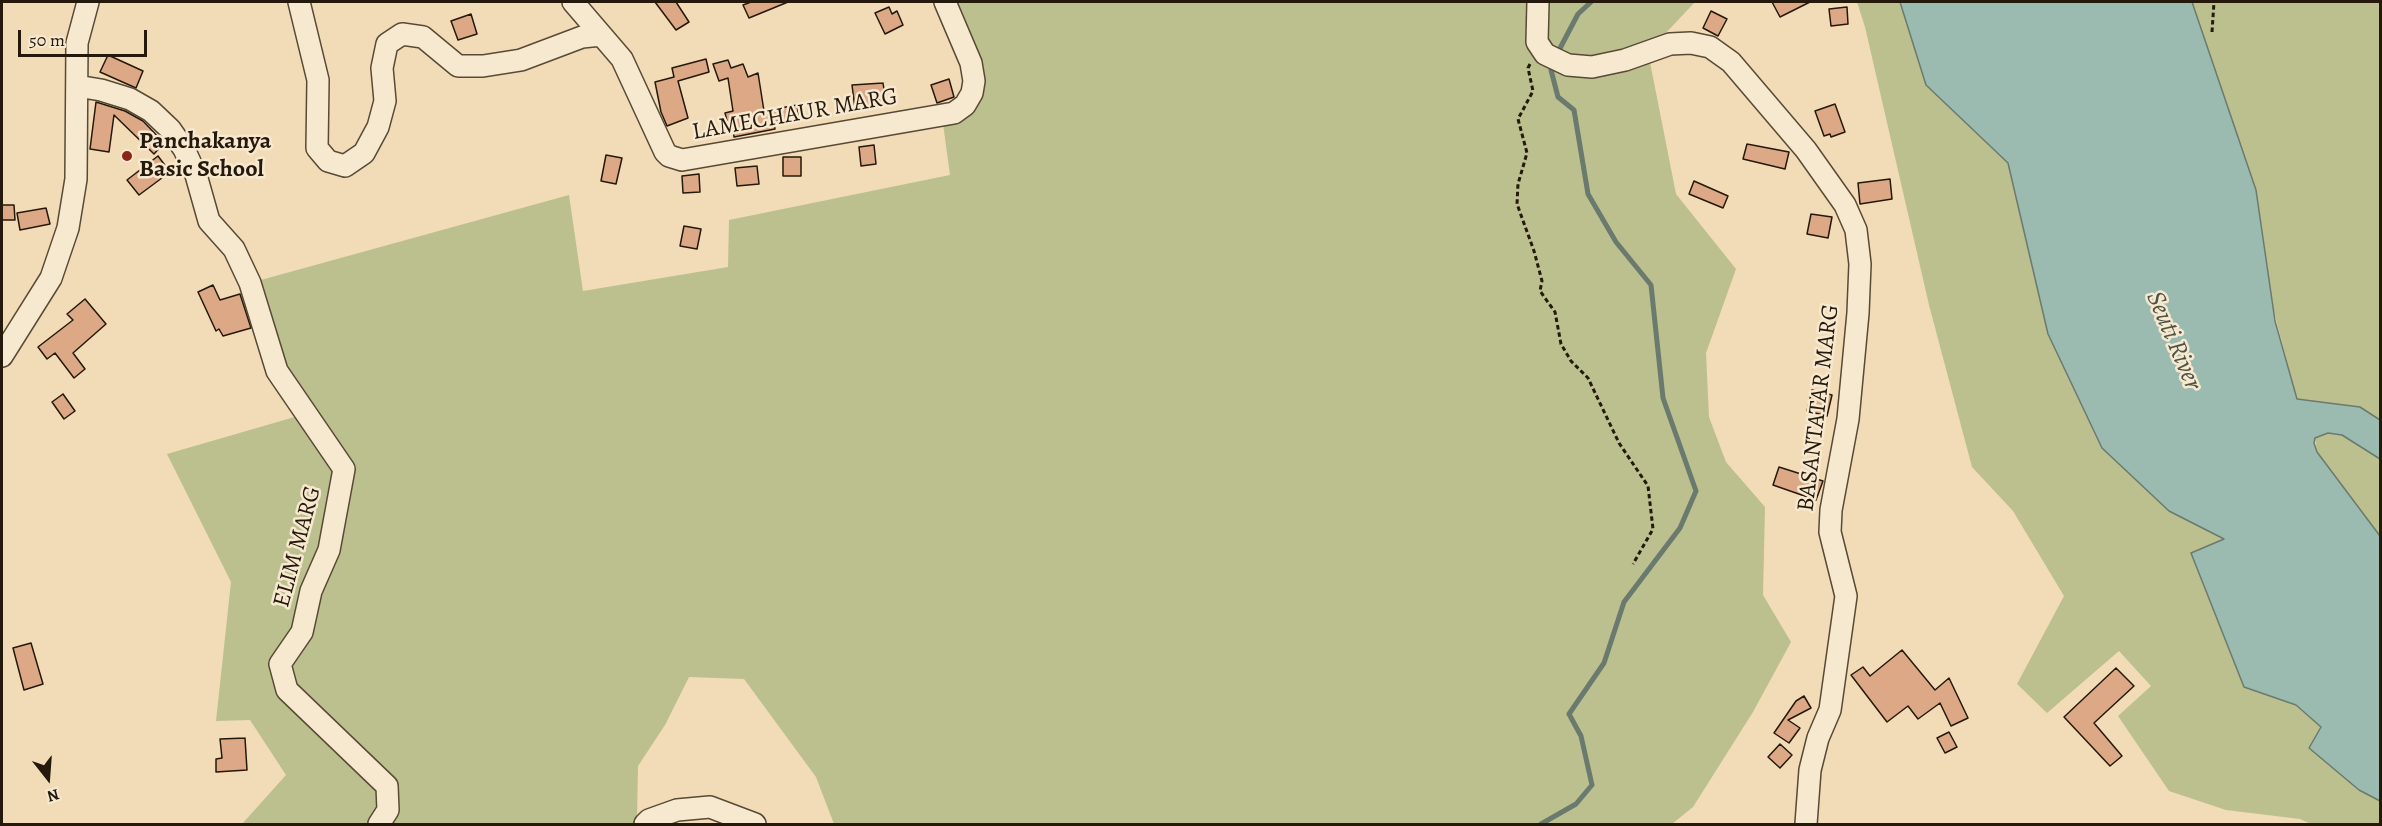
<!DOCTYPE html>
<html>
<head>
<meta charset="utf-8">
<style>
	body { margin:0 }
	#map { position:relative; width:2382px; height:826px; overflow:hidden; background:#f2dbb7; font-family:Alegreya,serif }
	canvas { display:block }
	.frame { position:absolute; inset:0; border:3px solid #24190a; pointer-events:none }
	.north { position:absolute; left:18px; top:748px; width:60px; height:60px; -webkit-text-stroke:4px #f7e8d0; paint-order:stroke; rotate:163deg; font-size:16px; font-weight:700; line-height:24px; text-align:center; color:#24190a }
	.north::after { content:''; display:block; margin:auto; width:21px; height:27px; background:#24190a; clip-path:polygon(50% 0,100% 100%,50% 72%,0 100%) }
	.scale { position:absolute; left:18px; top:30px; width:129px; height:27px; box-sizing:border-box; border:3px solid #24190a; border-top:0; padding-left:8px; font-size:18px; line-height:21px; white-space:nowrap; color:#24190a; -webkit-text-stroke:4px #f7e8d0; paint-order:stroke }
</style>
</head>
<body>
<div id="map">
<canvas width="2382" height="826"></canvas>
<div class="frame"></div>
<div class="north">N</div>
<div class="scale">50 m</div>
</div>
<script>
const g = document.querySelector('canvas').getContext('2d');
g.lineJoin = 'round';
function fill(path, color) { g.fillStyle = color; g.fill(path, 'evenodd'); }
const poly = rows => new Path2D(rows.map(r => 'M' + r).join(''));
function trace(path, color, width, dash) { g.strokeStyle = color; g.lineWidth = width; g.lineCap = dash ? 'butt' : 'round'; g.setLineDash(dash || []); g.stroke(path); }
function drawText(font, color, halo, rows, align = 'center') {
  g.font = font + ' Alegreya,serif'; g.lineWidth = 5; g.setLineDash([]); g.textBaseline = 'middle'; g.strokeStyle = halo; g.fillStyle = color; for (const [text, x, y, turn = 0] of rows) {
    g.save(); g.translate(x, y); g.rotate((+turn || 0) * Math.PI / 180); g.textAlign = isNaN(turn) ? turn : align; if (halo) g.strokeText(text, 0, 0); g.fillText(text, 0, 0); g.restore();
  }
}
const green = poly([
	[945,2,1695,2,1648,52,1676,194,1736,269,1706,353,1709,417,1726,462,1765,507,1763,595,1791,642,1753,712,1693,807,1672,824,834,824,816,777,744,679,689,677,665,725,638,766,637,820,634,824,242,824,286,775,250,720,216,721,231,582,167,454,305,414,250,283,569,195,583,291,728,267,729,220,950,175,942,116,972,93],
	[1857,2,1900,2,1926,85,2008,163,2048,334,2224,539,2191,553,2244,686,2295,705,2321,727,2359,790,2380,801,2380,824,2311,824,2300,819,2226,810,2169,791,2118,716,2151,686,2119,651,2047,713,2017,684,2064,596,2013,511,1972,467,1929,305,1865,27],
	[2192,2,2380,2,2380,420,2360,407,2297,399],
	[2328,433,2342,435,2380,459,2380,536,2317,452,2315,438]
]);
const water = poly([
	[1900,2,2192,2,2256,190,2275,321,2297,399,2360,407,2380,420,2380,459,2342,435,2328,433,2315,438,2314,443,2317,452,2380,536,2380,801,2359,790,2309,748,2321,727,2296,705,2244,687,2191,553,2224,539,2169,511,2102,448,2048,334,2008,163,1926,85,1900,2]
]);
const stream = poly([
	[1557,54,1578,14,1591,2],
	[1541,824,1576,804,1592,785,1581,736,1569,714,1604,663,1624,602,1680,528,1696,491,1663,398,1651,285,1616,242,1588,194,1574,110,1558,97,1551,70,1554,63]
]);
const building = poly([
	[655,2,676,2,689,22,676,30,655,2],
	[751,2,788,2,749,18,743,5,751,2],
	[1772,2,1810,2,1780,17,1772,2],
	[889,7,892,14,897,11,903,25,885,34,875,13,889,7],
	[1847,7,1848,24,1831,26,1829,9,1847,7],
	[1711,11,1727,19,1718,36,1703,28,1711,11],
	[471,14,477,34,458,40,451,21,471,14],
	[108,55,143,71,136,88,100,72,108,55],
	[706,59,709,72,678,81,688,118,667,126,661,112,655,82,674,77,672,68,706,59],
	[728,60,731,68,743,64,748,77,758,73,764,111,797,105,799,118,774,122,775,129,734,137,733,128,729,129,725,113,733,111,728,78,719,81,713,64,728,60],
	[949,79,954,97,937,103,931,85,949,79],
	[883,83,885,96,879,97,880,102,855,109,852,85,883,83],
	[96,102,125,111,143,121,164,143,154,154,114,115,109,152,90,149,96,102],
	[1835,104,1845,132,1831,137,1830,134,1824,136,1815,111,1835,104],
	[1747,144,1789,152,1785,169,1743,159,1747,144],
	[874,145,876,164,861,166,859,147,874,145],
	[606,155,622,158,616,184,601,181,606,155],
	[158,156,170,172,139,195,127,180,158,156],
	[783,157,801,157,801,176,783,176,783,157],
	[757,166,759,184,737,186,735,168,757,166],
	[699,174,700,192,683,193,682,176,699,174],
	[1890,179,1892,199,1860,204,1858,183,1890,179],
	[1694,181,1728,196,1723,208,1689,194,1694,181],
	[2,205,14,205,15,220,2,220,2,205],
	[46,208,50,224,20,230,17,213,46,208],
	[1811,214,1832,217,1828,238,1807,234,1811,214],
	[684,226,701,229,697,249,680,246,684,226],
	[213,285,220,300,240,294,251,328,223,336,219,329,216,331,198,292,213,285],
	[85,299,106,324,73,353,85,369,74,378,55,353,47,359,38,347,73,320,67,314,85,299],
	[1812,390,1832,395,1827,416,1807,411,1812,390],
	[63,394,75,411,64,419,52,402,63,394],
	[1779,467,1823,481,1816,500,1773,485,1779,467],
	[31,643,43,684,24,690,13,648,31,643],
	[1902,650,1935,690,1949,678,1968,718,1951,726,1940,703,1918,719,1908,706,1887,722,1851,675,1863,667,1870,676,1902,650],
	[2116,668,2134,686,2094,723,2122,756,2110,766,2064,717,2116,668],
	[1804,696,1811,708,1788,720,1800,728,1789,743,1774,733,1796,701,1804,696],
	[1949,732,1957,747,1945,753,1937,738,1949,732],
	[245,738,247,770,216,772,216,759,222,758,220,739,245,738],
	[1780,744,1792,755,1780,768,1768,757,1780,744]
]);
const path = poly([
	[2212,32,2214,2],
	[1530,64,1528,68,1533,91,1518,119,1527,153,1518,184,1517,204,1534,251,1542,281,1540,291,1555,312,1561,344,1571,361,1588,378,1619,443,1648,486,1653,529,1633,564]
]);
const minor = poly([
	[299,2,318,80,317,148,328,161,345,166,364,153,378,127,385,101,382,68,387,44,402,34,423,37,458,66,483,66,521,60,582,37,601,35],
	[573,2,622,59,665,152,669,156,682,160,954,113,965,105,972,93,974,81,971,63,945,2],
	[1538,2,1537,42,1545,54,1568,65,1592,67,1625,60,1670,44,1691,43,1710,47,1731,62,1806,150,1845,205,1856,230,1860,264,1858,313,1848,419,1831,510,1830,532,1846,596,1830,710,1818,738,1810,770,1806,824],
	[77,86,101,90,130,99,151,111,170,129,184,149,196,175,209,221,234,249,250,283,277,371,344,469,329,550,311,591,302,632,280,664,287,690,387,786,388,810,379,824],
	[2,356,51,278,68,228,76,179,77,43,88,2],
	[645,824,649,820,677,810,710,807,755,824]
]);
const markers = [
	[127,156,6,"#8f2418"]
];
const streetNames = [
	["LAMECHAUR MARG",795,115,-10],
	["BASANTATAR MARG",1819,408,-83],
	["ELIM MARG",298,547,-75]
];
const poiNames = [
	["Panchakanya",139,142],
	["Basic School",139,170]
];
const waterNames = [
	["Seuti River",2173,341,67]
];
fill(green, '#bbc08e');
fill(water, '#9bbbb0');
trace(water, '#6b7a6e', 1.5);
trace(stream, '#6b7a6e', 5);
fill(building, '#dca885');
trace(building, '#24190a', 1.5);
trace(minor, '#584a35', 24);
trace(path, '#24190a', 3, [4.5, 3]);
trace(minor, '#f7e8d0', 21);
for (const [x, y, r, color] of markers) { const dot = new Path2D(); dot.arc(x, y, r, 0, 2 * Math.PI); g.fillStyle = color; g.fill(dot); trace(dot, '#f7e8d0', 2); }
drawText('24px', '#24190a', '#f7e8d0', streetNames);
drawText('bold 24px', '#24190a', '#f7e8d0', poiNames, 'left');
drawText('italic 26px', '#4e5244', '#f7e8d0', waterNames);
</script>
</body>
</html>
